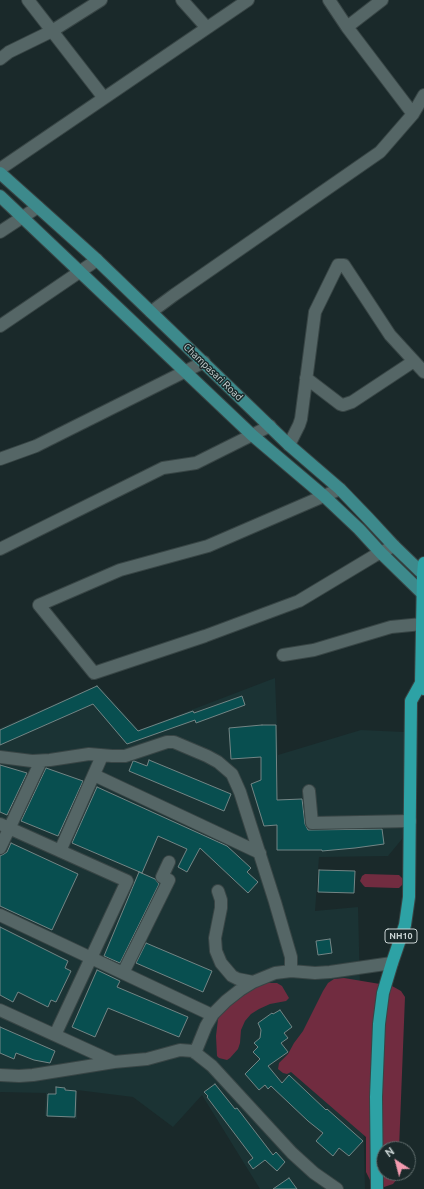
<!DOCTYPE html>
<html>
<head>
<meta charset="utf-8">
<style>
	body { margin:0 }
	#map { position:relative; width:424px; height:1189px; overflow:hidden; background:#1a292a; font-family:Ubuntu,sans-serif }
	canvas { display:block }
	.north { position:absolute; left:376px; top:1141px; width:40px; height:40px; box-sizing:border-box; background:#1a292a; border:1px solid #616e6e; border-radius:50%; rotate:324deg; font-size:11px; font-weight:700; line-height:16px; text-align:center; color:#cbd5d5 }
	.north::after { content:''; display:block; margin:auto; width:14px; height:18px; background:#f29aaf; clip-path:polygon(50% 0,100% 100%,50% 72%,0 100%) }
</style>
</head>
<body>
<div id="map">
<canvas width="424" height="1189"></canvas>
<div class="north">N</div>
</div>
<script>
const g = document.querySelector('canvas').getContext('2d');
g.lineJoin = 'round';
function fill(path, color) { g.fillStyle = color; g.fill(path, 'evenodd'); }
const poly = rows => new Path2D(rows.map(r => 'M' + r).join(''));
function trace(path, color, width, dash) { g.strokeStyle = color; g.lineWidth = width; g.lineCap = dash ? 'butt' : 'round'; g.setLineDash(dash || []); g.stroke(path); }
function drawText(font, color, halo, rows, align = 'center') {
  g.font = font + ' Ubuntu,sans-serif'; g.lineWidth = 3; g.setLineDash([]); g.textBaseline = 'middle'; g.strokeStyle = halo; g.fillStyle = color; for (const [text, x, y, turn = 0] of rows) {
    g.save(); g.translate(x, y); g.rotate((+turn || 0) * Math.PI / 180); g.textAlign = isNaN(turn) ? turn : align; if (halo) g.strokeText(text, 0, 0); g.fillText(text, 0, 0); g.restore();
  }
}
const built = poly([
	[275,678,278,755,361,730,404,732,404,826,402,839,388,856,319,857,315,911,358,907,365,1189,260,1189,202,1095,173,1127,133,1097,77,1090,77,1119,45,1116,46,1093,0,1092,0,728,98,685,139,730]
]);
const green = poly([
	[365,874,399,875,403,879,403,884,399,888,396,888,365,887,363,885,360,881,362,876],
	[344,978,392,986,401,991,405,997,399,1149,384,1149,384,1173,398,1173,397,1179,393,1184,384,1187,375,1185,370,1180,366,1172,366,1137,291,1072,287,1074,283,1073,278,1069,279,1063,288,1054,294,1043,303,1031,323,991,328,983,334,979],
	[267,983,277,983,282,986,289,998,286,1001,270,1004,259,1009,251,1014,245,1021,241,1030,240,1043,238,1049,230,1058,227,1060,219,1058,217,1056,216,1036,218,1019,223,1009,257,985]
]);
const building = poly([
	[97,686,138,731,193,711,194,713,242,696,245,705,196,723,195,720,127,744,93,704,0,745,0,730,97,686],
	[262,725,276,725,277,800,302,799,305,824,308,830,382,829,384,844,355,848,322,851,322,850,277,850,277,825,264,826,251,784,261,780,261,757,231,759,229,728,262,725],
	[149,760,231,794,224,811,129,771,133,761,134,761,147,766,149,760],
	[0,765,27,773,7,815,0,812,0,765],
	[46,768,83,781,58,836,21,821,46,768],
	[97,787,227,846,251,868,247,872,258,882,248,893,200,848,187,872,178,867,187,849,158,836,142,873,72,843,97,787],
	[11,843,78,874,52,930,0,906,0,856,4,854,7,852,11,843],
	[319,870,355,871,354,893,318,892,319,870],
	[139,872,155,879,159,884,120,963,104,956,139,872],
	[0,927,68,961,65,968,71,971,56,1002,51,1000,48,1007,18,992,13,1002,0,995,0,927],
	[330,939,332,953,318,955,316,941,330,939],
	[146,943,212,971,203,992,136,963,146,943],
	[97,970,120,981,117,987,188,1017,179,1037,108,1008,95,1037,72,1027,97,970],
	[280,1010,292,1027,284,1033,288,1038,281,1043,288,1052,268,1066,282,1083,289,1075,326,1110,327,1109,363,1141,349,1156,339,1148,333,1156,316,1141,323,1133,308,1121,271,1086,268,1089,265,1085,259,1090,245,1074,260,1059,253,1052,258,1047,254,1043,260,1038,261,1030,258,1023,272,1013,273,1014,280,1010],
	[0,1027,55,1051,50,1063,34,1060,16,1053,14,1059,0,1053,0,1027],
	[215,1084,235,1109,237,1108,273,1155,276,1152,285,1162,277,1171,265,1160,253,1169,248,1162,253,1158,207,1097,208,1096,204,1092,215,1084],
	[56,1087,65,1088,65,1090,76,1091,75,1117,47,1116,48,1094,56,1094,56,1087],
	[289,1178,297,1189,273,1189,289,1178]
]);
const minor = poly([
	[28,0,104,98],
	[182,0,207,28],
	[329,0,347,27,413,114],
	[347,27,382,0],
	[0,59,9,52,52,31,101,0],
	[0,169,248,0],
	[0,232,38,207],
	[151,312,174,295,380,152,413,114,424,95],
	[0,326,97,260],
	[306,378,340,404,343,405,352,402,414,361],
	[289,445,299,425,301,419,315,312,338,265,344,265,390,335,424,372],
	[0,459,36,446,204,362],
	[340,489,208,546,120,570,39,605,94,673,205,636,299,601,374,556,394,546],
	[0,549,163,468,196,463,270,426],
	[283,655,314,650,391,627,422,624],
	[0,757,32,761,50,760,89,754,112,756,125,756,167,742,174,742,207,756,218,762,232,774,240,792,275,902,291,957,291,971,315,973,330,972,392,963],
	[94,775,260,853],
	[309,791,312,823,410,821],
	[0,824,127,881,55,1035],
	[0,848,41,761],
	[60,851,102,756],
	[218,891,221,900,221,908,215,938,216,951,221,963,232,976,238,979,253,982],
	[0,915,212,1015],
	[123,973,169,880,162,877,169,862],
	[0,1010,114,1062],
	[195,1053,206,1026,213,1014,226,1001,240,990,253,982,275,973,291,971],
	[0,1075,19,1076,33,1075,114,1062,147,1059,180,1050,193,1051,212,1066,292,1153,314,1173,337,1189]
]);
const major = poly([
	[0,173,97,260,289,445,340,489,368,518,394,546,423,574],
	[0,196,252,435,324,496,359,529,381,553,423,594]
]);
const highway = poly([
	[424,563,423,574,421,683,424,689],
	[377,1189,376,1097,379,1024,383,993,392,963,405,925,409,897,411,701,421,683]
]);
const shields = [
	[401,936,32]
];
const shieldNames = [
	["NH10",401,936]
];
const streetNames = [
	["Champasari Road",213,372,44]
];
fill(built, '#1b3334');
fill(green, '#712c40');
fill(building, '#084f50');
trace(building, '#738585', 1);
trace(minor, '#384545', 14);
trace(major, '#384545', 14);
trace(highway, '#384545', 14);
trace(minor, '#566', 12);
trace(major, '#3d8a8c', 12);
trace(highway, '#2da2a5', 12);
for (const [x, y, w] of shields) { const box = new Path2D(); box.roundRect(x - w / 2, y - 7, w, 14, 3); g.fillStyle = '#1a292a'; g.fill(box); trace(box, '#cbd5d5', 1); }
drawText('bold 9px', '#cbd5d5', null, shieldNames);
drawText('10px', '#cbd5d5', '#1a292a', streetNames);
</script>
</body>
</html>
